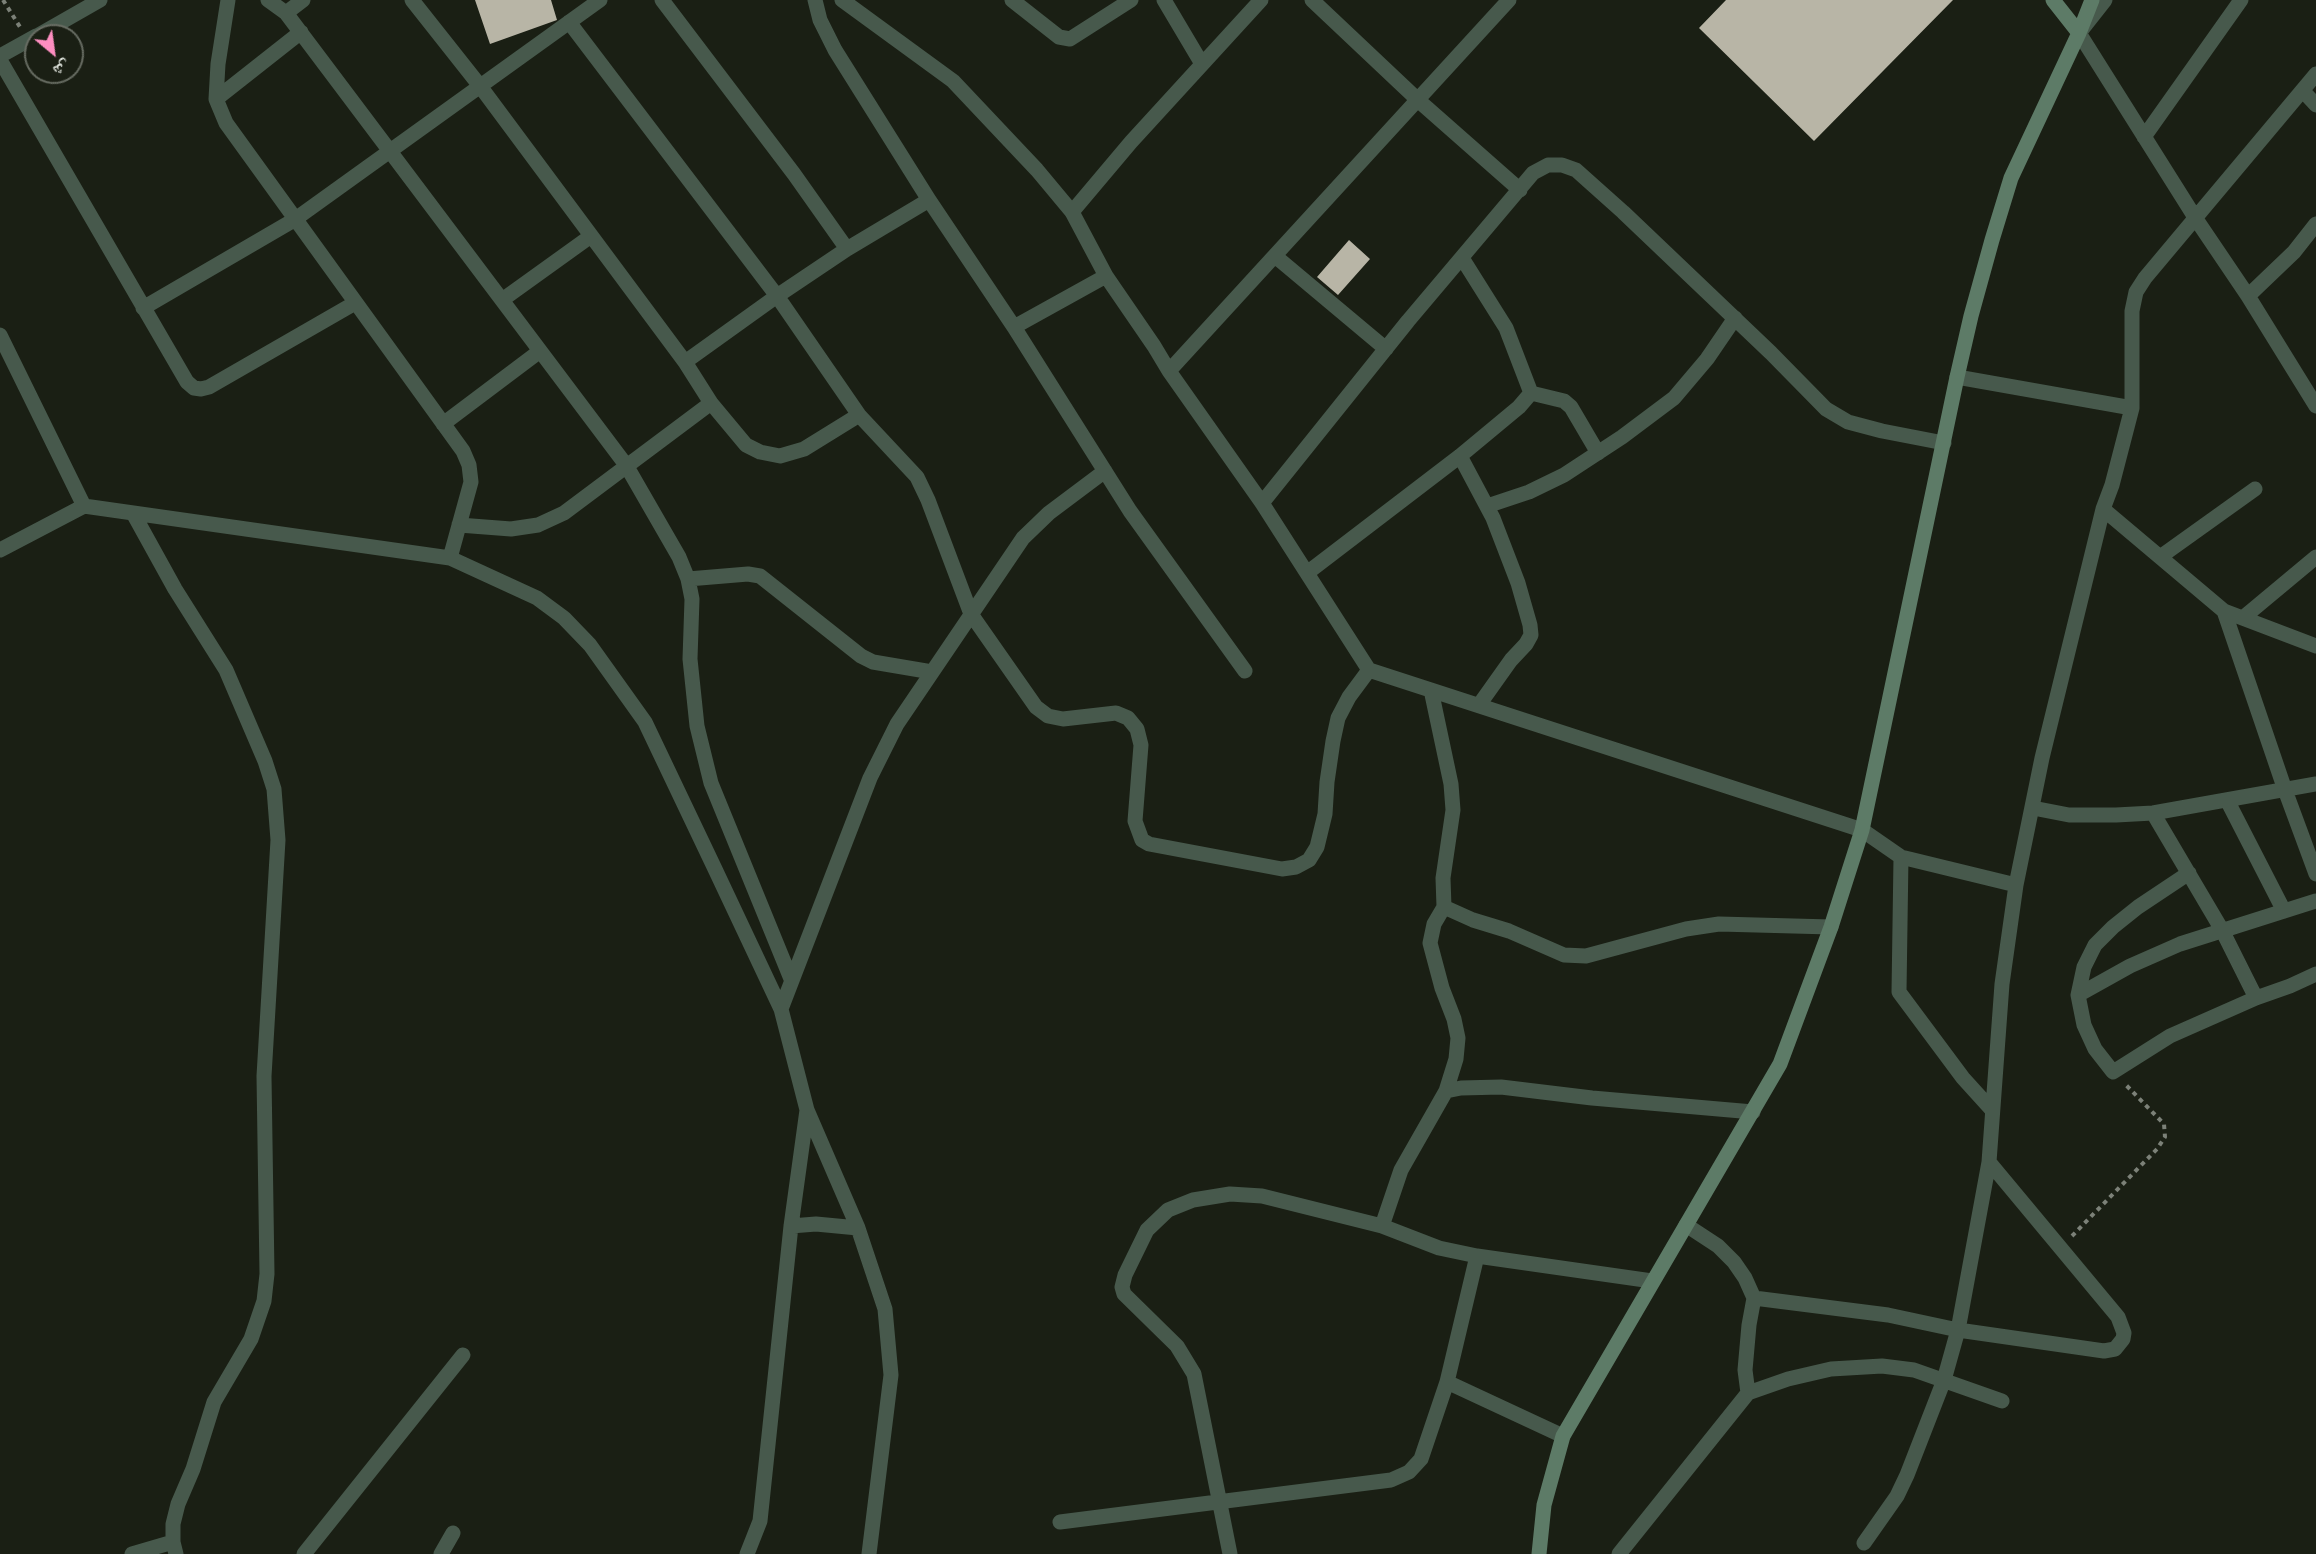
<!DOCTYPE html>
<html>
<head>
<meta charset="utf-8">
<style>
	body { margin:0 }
	#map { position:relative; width:2316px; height:1554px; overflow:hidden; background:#1a1f14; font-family:"Source Sans 3","Noto Naskh Arabic",sans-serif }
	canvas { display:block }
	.north { position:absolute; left:24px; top:24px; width:60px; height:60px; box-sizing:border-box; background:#1a1f14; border:2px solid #676c62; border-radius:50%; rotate:151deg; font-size:16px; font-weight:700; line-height:24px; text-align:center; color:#dbdfd8 }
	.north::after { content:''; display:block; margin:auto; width:21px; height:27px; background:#fd8ec0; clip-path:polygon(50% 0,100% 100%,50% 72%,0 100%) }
</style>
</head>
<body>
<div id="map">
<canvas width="2316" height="1554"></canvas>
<div class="north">ش</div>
</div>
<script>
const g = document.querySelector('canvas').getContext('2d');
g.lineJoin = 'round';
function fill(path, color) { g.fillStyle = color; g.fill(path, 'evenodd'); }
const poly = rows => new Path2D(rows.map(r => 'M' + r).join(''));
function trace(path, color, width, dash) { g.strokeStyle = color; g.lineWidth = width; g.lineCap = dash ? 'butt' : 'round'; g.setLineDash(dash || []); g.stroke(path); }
const building = poly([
	[475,0,551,0,557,20,490,44],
	[1726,0,1953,0,1814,141,1699,28],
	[1349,240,1370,259,1338,295,1317,277]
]);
const path = poly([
	[3,0,20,27],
	[2072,1236,2157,1149,2165,1137,2164,1124,2125,1084]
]);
const street = poly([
	[228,0,218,64,216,99,226,123,463,451,469,465,471,482,450,558],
	[268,0,286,13,626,465,679,557,688,579,692,599,690,659,697,726,711,783,791,979],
	[412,0,480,86,685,362],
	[662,0,794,174,847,249],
	[815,0,820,20,835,50,929,200],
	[842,0,953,81,1037,170,1072,212,1106,276,1154,346,1169,371,1262,503,1369,670,1862,830,1901,857,2016,885],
	[1012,0,1059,37,1070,39,1131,0],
	[1164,0,1202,64],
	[1312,0,1419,101,1520,190],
	[2105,0,2079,33,2196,219,2248,296,2316,406],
	[286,13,303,0],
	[569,22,777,296,859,415,804,449,780,456,760,452,746,445,711,403,685,362,777,296,847,249,929,200,1014,327,1130,511,1245,671],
	[37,36,100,0],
	[0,56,36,36],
	[0,60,187,382,194,388,201,389,209,387,355,303],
	[2303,91,2316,105],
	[216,99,301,32],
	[2144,137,2241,0],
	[1072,212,1131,142,1261,0],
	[1275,256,1386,349],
	[2248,296,2294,252,2316,224],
	[502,300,591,236],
	[143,308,294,220,600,0],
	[1014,327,1106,276],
	[0,335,84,506],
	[1169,371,1509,0],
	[1957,377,2132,408],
	[1531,393,1564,401,1571,407,1598,453],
	[859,415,917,477,928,500,971,614,1036,707,1048,716,1063,719,1116,713,1128,718,1137,729,1141,745,1135,821,1142,840,1149,844,1282,869,1296,867,1309,860,1317,847,1325,814,1327,782,1333,741,1338,718,1349,697,1369,670],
	[443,424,540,351],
	[1460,456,1493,518,1518,583,1530,625,1531,635,1526,644,1511,660,1479,705],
	[1262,503,1408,321,1533,173,1548,165,1562,165,1576,170,1623,212,1771,353,1826,409,1848,422,1882,431,1944,443],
	[1487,506,1529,492,1564,475,1622,437,1674,398,1707,359,1735,318],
	[2103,509,2224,611,2316,646],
	[133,513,175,589,226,670,265,761,274,789,278,840,264,1076,267,1274,264,1301,251,1339,214,1402,193,1469,178,1504,173,1524,173,1542,176,1554],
	[459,525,511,529,538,525,564,513,711,403],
	[0,550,84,506,450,558,537,598,564,618,590,645,645,722,715,869,781,1009,807,1110,791,1226,760,1521,747,1554],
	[2160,557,2255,489],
	[1307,573,1460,456,1519,407,1531,393,1506,328,1462,258],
	[688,579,748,574,760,576,861,656,873,662,932,672],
	[2224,611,2285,790,2316,874],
	[2244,617,2316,557],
	[1431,690,1451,784,1453,810,1443,878,1444,907,1473,920,1509,931,1564,955,1586,956,1686,929,1719,924,1831,927],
	[2227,800,2284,911],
	[2033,808,2069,815,2116,815,2153,813,2316,784],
	[2153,813,2222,930,2256,998],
	[1901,857,1899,992,1963,1078,1992,1110],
	[2189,873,2138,907,2113,927,2095,945,2084,967,2078,995,2084,1025,2095,1049,2113,1072,2170,1036,2256,998,2290,986,2316,974],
	[2078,995,2130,966,2180,944,2316,901],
	[781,1009,870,778,897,724,1023,538,1049,513,1105,471],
	[1446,1091,1461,1088,1501,1087,1592,1098,1753,1112],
	[807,1110,858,1228,885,1309,891,1375,869,1554],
	[1686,1225,1718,1246,1734,1262,1745,1278,1754,1298,1749,1325,1745,1370,1748,1393],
	[791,1226,816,1224,858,1228],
	[1382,1226,1401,1170,1446,1091,1456,1059,1458,1038,1454,1019,1442,988,1430,943,1434,924,1444,907],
	[1477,1256,1652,1281],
	[1754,1298,1888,1315,1958,1330,2104,1351,2115,1349,2123,1339,2124,1333,2118,1317,1989,1162],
	[1060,1522,1391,1480,1409,1472,1421,1459,1447,1382,1563,1436],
	[1864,1543,1897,1496,1907,1475,1944,1380,1958,1330,1989,1162,2002,984,2016,885,2042,758,2103,509,2112,485,2132,408,2132,311,2136,292,2145,278,2316,74],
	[132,1554,173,1542],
	[304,1554,463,1355],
	[441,1554,453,1533],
	[1230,1554,1194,1374,1177,1346,1124,1294,1122,1287,1125,1275,1147,1230,1168,1210,1193,1200,1230,1194,1262,1196,1382,1226,1439,1248,1477,1256,1447,1382],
	[1619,1554,1748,1393,1788,1379,1831,1369,1882,1366,1914,1370,2002,1401]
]);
const secondary = poly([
	[2053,0,2079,33],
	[1539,1554,1544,1505,1563,1436,1780,1064,1831,927,1862,830,1957,377,1971,316,1992,240,2011,178,2079,33,2092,0]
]);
fill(building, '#b8b5a6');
trace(path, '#7c8178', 4, [4.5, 4.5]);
trace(street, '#47594c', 15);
trace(secondary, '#5d7b67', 15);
</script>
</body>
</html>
